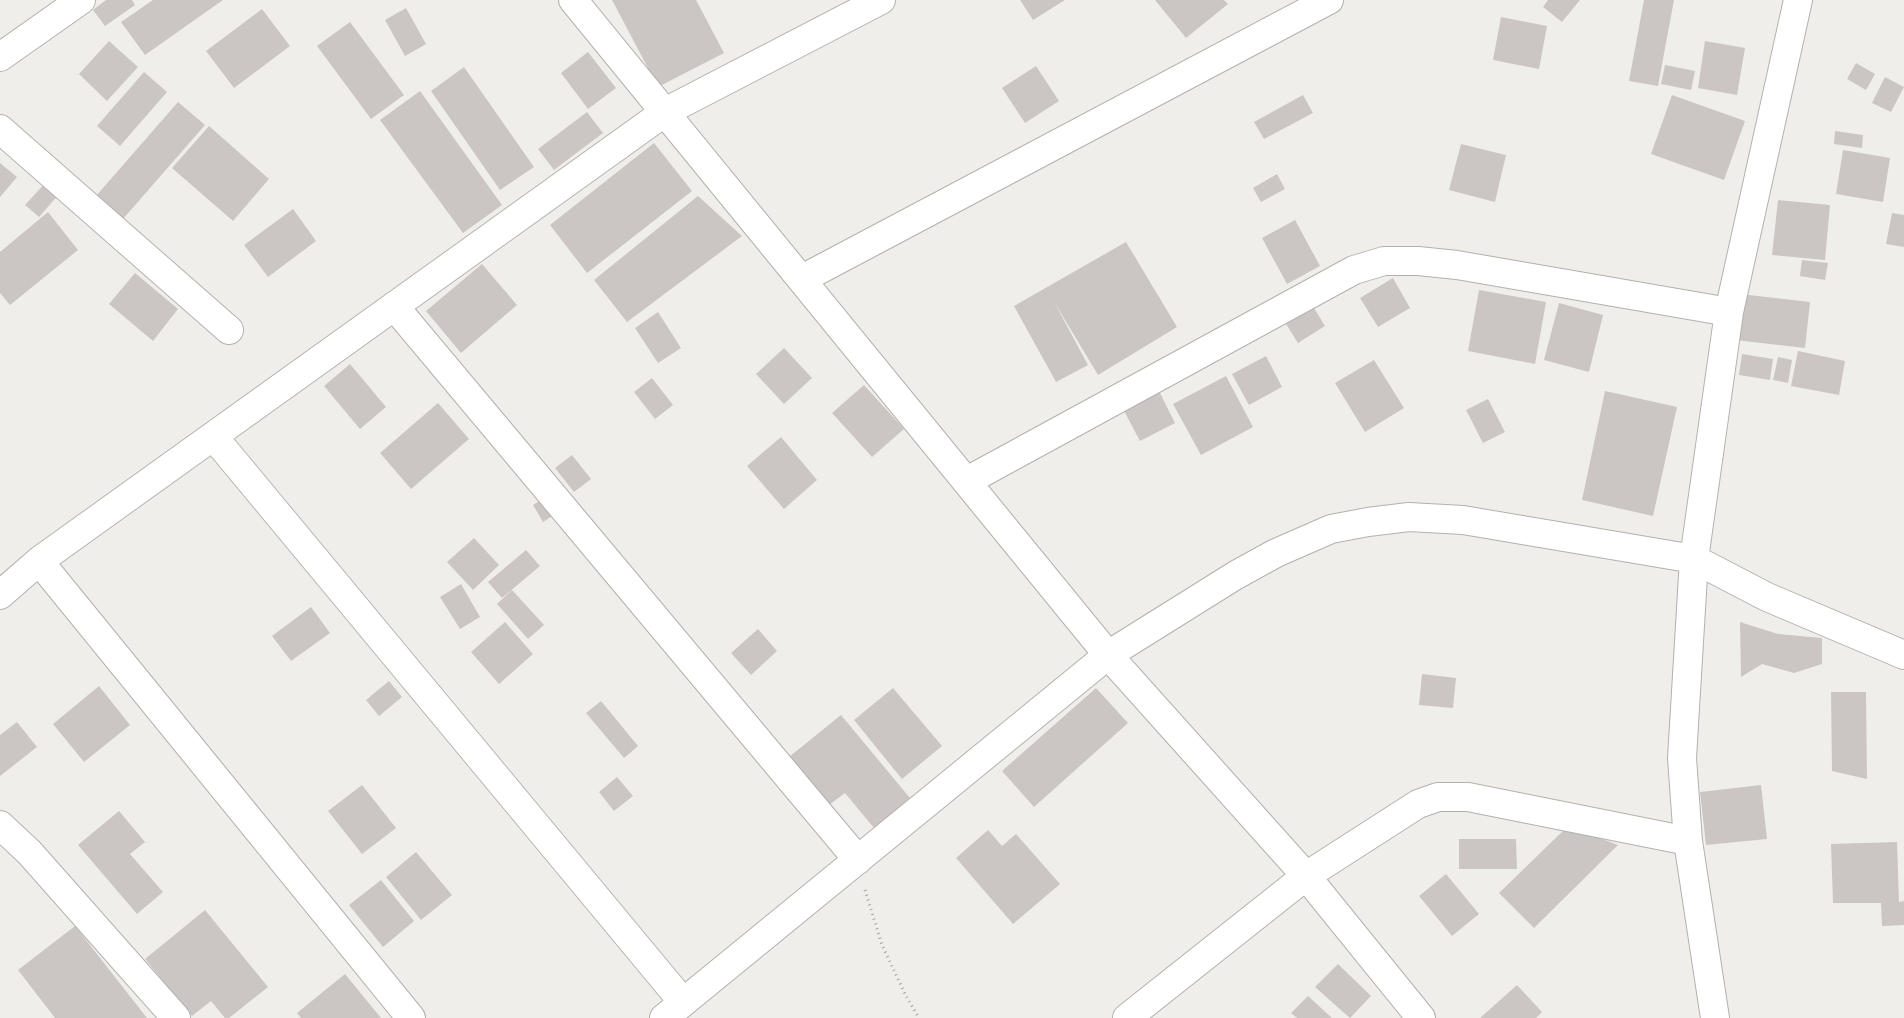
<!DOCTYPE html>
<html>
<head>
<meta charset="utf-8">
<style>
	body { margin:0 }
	canvas { display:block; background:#f0eeea }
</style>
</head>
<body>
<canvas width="1904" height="1018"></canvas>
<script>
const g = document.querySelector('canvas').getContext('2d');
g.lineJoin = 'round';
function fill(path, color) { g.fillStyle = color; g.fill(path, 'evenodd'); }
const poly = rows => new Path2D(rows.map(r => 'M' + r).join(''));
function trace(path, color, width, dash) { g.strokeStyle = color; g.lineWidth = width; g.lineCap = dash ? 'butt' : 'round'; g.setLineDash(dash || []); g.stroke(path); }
const building = poly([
	[106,0,132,0,135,5,105,26,93,10],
	[153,0,223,0,145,55,121,22],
	[612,0,696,0,724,53,658,87],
	[1020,0,1065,0,1033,20],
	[1155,0,1224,0,1228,4,1186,38],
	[1548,0,1580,0,1562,22,1543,7],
	[1644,0,1674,0,1658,86,1629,81],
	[406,8,426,44,405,56,385,20],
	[262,9,290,46,234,88,206,51],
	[1501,17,1547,26,1539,69,1493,60],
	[350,22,404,95,371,119,317,46],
	[109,41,138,67,107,101,79,74],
	[1705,41,1745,48,1737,95,1698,88],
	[588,52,616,88,588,109,561,73],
	[1856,63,1875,74,1866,90,1847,79],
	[1665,65,1695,71,1691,90,1661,84],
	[1036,66,1059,101,1025,123,1002,88],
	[464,67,534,167,500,190,431,91],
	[144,72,167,92,120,146,97,126],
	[1885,77,1904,87,1891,112,1872,103],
	[420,91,502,205,463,233,380,120],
	[1303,95,1313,113,1264,139,1254,122],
	[1672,95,1745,121,1724,180,1651,154],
	[178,102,205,125,123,219,96,196],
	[587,112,603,133,554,170,538,149],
	[209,126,269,179,233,221,172,168],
	[1835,131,1863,135,1862,148,1834,144],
	[654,143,692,191,587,273,550,225],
	[1461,144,1506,155,1495,202,1449,190],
	[1843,150,1890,158,1883,202,1836,194],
	[0,163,17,177,0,197],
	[1277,174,1285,189,1261,202,1253,188],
	[48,180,61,192,39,217,25,205],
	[698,196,742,236,627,322,594,280],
	[1778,200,1830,205,1825,260,1772,255],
	[293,209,316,241,268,277,244,245],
	[48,212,78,250,10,305,0,293,0,252],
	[1892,213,1904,215,1904,247,1886,244],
	[1295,220,1320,266,1287,284,1262,238],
	[1126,242,1177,327,1098,375,1053,300,1088,365,1056,382,1014,306],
	[1802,260,1828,263,1825,280,1800,276],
	[482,264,517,305,461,353,426,311],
	[135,273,178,309,153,341,109,304],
	[1393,278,1410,308,1378,327,1360,298],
	[1479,290,1546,302,1535,364,1468,351],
	[1740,294,1810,302,1805,348,1735,340],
	[1559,303,1603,315,1589,372,1544,360],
	[1314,308,1325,326,1298,343,1286,324],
	[658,312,681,348,658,363,635,328],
	[784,348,812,378,784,404,756,374],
	[1798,351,1845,361,1839,395,1791,386],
	[1742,354,1773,359,1770,380,1739,375],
	[1266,356,1282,387,1249,405,1232,374],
	[1778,357,1792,360,1788,383,1773,380],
	[1374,360,1404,408,1365,432,1335,383],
	[350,364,386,407,360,429,324,386],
	[1226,376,1253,427,1201,455,1173,404],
	[652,378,673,405,655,419,634,392],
	[864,385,904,429,872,457,832,413],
	[1157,387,1175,423,1140,441,1121,405],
	[1605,391,1677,407,1653,516,1582,500],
	[1488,399,1505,432,1483,443,1466,410],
	[438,403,469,439,411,489,380,453],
	[781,437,817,480,784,509,747,466],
	[572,455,591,479,574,492,555,468],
	[546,497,557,513,543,522,533,505],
	[474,538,499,565,473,590,447,562],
	[526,550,540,566,502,598,488,582],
	[461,584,480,617,460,629,440,597],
	[512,590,544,625,528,639,497,604],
	[311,607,330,633,291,661,272,636],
	[505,622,533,654,499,684,471,652],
	[1740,622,1778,634,1822,638,1822,664,1794,673,1762,664,1741,677],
	[758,629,777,651,751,675,731,653],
	[1422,674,1456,678,1453,708,1419,705],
	[389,681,402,697,379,716,366,700],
	[99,686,130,725,84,762,53,724],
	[893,688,942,746,902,779,854,720],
	[1096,688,1128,723,1034,807,1002,771],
	[1831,692,1866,692,1867,779,1832,771],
	[601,701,638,746,624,758,586,713],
	[841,715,910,798,874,828,845,793,829,805,789,757],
	[17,722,37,747,0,776,0,735],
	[617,777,633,796,614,811,599,792],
	[362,785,396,828,362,854,328,811],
	[1761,785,1767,839,1706,845,1700,792],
	[119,811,145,842,130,854,163,892,137,914,78,845],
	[1568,826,1618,845,1534,928,1499,893],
	[988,830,1002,846,1016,834,1060,884,1013,924,956,858],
	[1459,839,1516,839,1517,869,1459,869],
	[1897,842,1899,902,1904,901,1904,925,1882,926,1881,903,1833,903,1831,844],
	[416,852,452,895,421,920,386,877],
	[1446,874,1479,914,1452,936,1419,896],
	[381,880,414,921,383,947,349,905],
	[205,910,268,987,229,1018,225,1018,211,1001,192,1016,145,959],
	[75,926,147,1018,55,1018,18,970],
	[1338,964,1371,996,1350,1018,1315,987],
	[345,974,381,1018,301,1018,297,1013],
	[1517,985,1542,1012,1536,1018,1480,1018],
	[1308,996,1332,1018,1297,1018,1291,1013]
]);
const path = poly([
	[865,890,882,945,906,996,919,1018]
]);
const minor = poly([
	[573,0,1108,655,1306,876,1421,1018],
	[0,57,81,0],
	[0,129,229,330],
	[802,279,1329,0],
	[394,306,858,860],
	[213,436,683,1002],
	[967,481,1354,270,1384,261,1418,261,1457,265,1729,312],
	[39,561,411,1018],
	[0,595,39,561,665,112,881,0],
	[0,825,29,852,176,1018],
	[664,1018,1108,655,1236,575,1276,553,1331,529,1368,522,1409,517,1463,520,1694,559,1767,597,1904,655],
	[1127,1018,1306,876,1418,804,1438,797,1468,797,1688,841],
	[1715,1018,1688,841,1682,758,1694,559,1729,312,1798,0]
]);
fill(building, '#cbc6c4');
trace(minor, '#b4b1ad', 30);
trace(path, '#a4a29f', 3, [1, 4]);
trace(minor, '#fff', 28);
</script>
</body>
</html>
